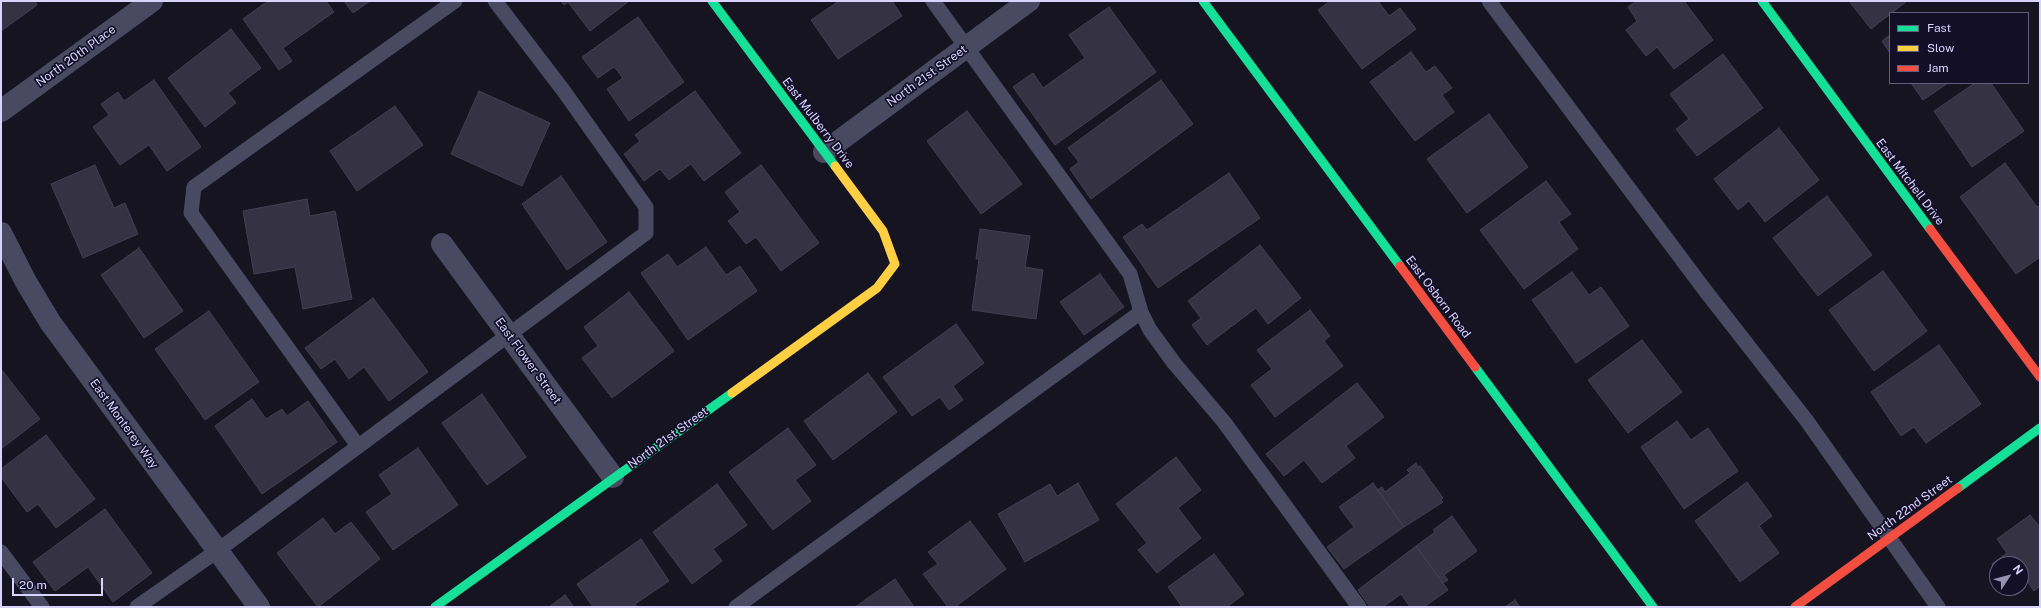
<!DOCTYPE html>
<html>
<head>
<meta charset="utf-8">
<style>
	body { margin:0 }
	#map { position:relative; width:2041px; height:608px; overflow:hidden; background:#161421; font-family:"Public Sans",sans-serif }
	canvas { display:block }
	.frame { position:absolute; inset:0; border:2px solid #d9d4ff; pointer-events:none }
	.legend { position:absolute; left:1889px; top:12px; width:140px; height:72px; box-sizing:border-box; background:#130f26; border:1px solid #625e7d; margin:0; padding:5px 7px; list-style:none; font-size:12px; color:#d9d4ff }
	.legend li { display:flex; align-items:center; gap:8px; height:20px }
	.legend b { width:20px; border:1px solid #625e7d }
	.north { position:absolute; left:1989px; top:556px; width:40px; height:40px; box-sizing:border-box; background:#130f26; border:1px solid #625e7d; border-radius:50%; rotate:54deg; font-size:11px; font-weight:700; line-height:16px; text-align:center; color:#d9d4ff }
	.north::after { content:''; display:block; margin:auto; width:14px; height:18px; background:#9591b1; clip-path:polygon(50% 0,100% 100%,50% 72%,0 100%) }
	.scale { position:absolute; left:12px; top:578px; width:91px; height:18px; box-sizing:border-box; border:2px solid #d9d4ff; border-top:0; padding-left:5px; font-size:12px; line-height:14px; white-space:nowrap; color:#d9d4ff; -webkit-text-stroke:3px #130f26; paint-order:stroke }
</style>
</head>
<body>
<div id="map">
<canvas width="2041" height="608"></canvas>
<div class="frame"></div>
<ul class="legend">
<li><b style="height:5px;background:#16e098"></b>Fast</li>
<li><b style="height:5px;background:#ffcf43"></b>Slow</li>
<li><b style="height:5px;background:#f24e42"></b>Jam</li>
</ul>
<div class="north">N</div>
<div class="scale">20 m</div>
</div>
<script>
const g = document.querySelector('canvas').getContext('2d');
g.lineJoin = 'round';
function fill(path, color) { g.fillStyle = color; g.fill(path, 'evenodd'); }
const poly = rows => new Path2D(rows.map(r => 'M' + r).join(''));
function trace(path, color, width, dash) { g.strokeStyle = color; g.lineWidth = width; g.lineCap = dash ? 'butt' : 'round'; g.setLineDash(dash || []); g.stroke(path); }
function drawText(font, color, halo, rows, align = 'center') {
  g.font = font + ' "Public Sans",sans-serif'; g.lineWidth = 3.5; g.setLineDash([]); g.textBaseline = 'middle'; g.strokeStyle = halo; g.fillStyle = color; for (const [text, x, y, turn = 0] of rows) {
    g.save(); g.translate(x, y); g.rotate((+turn || 0) * Math.PI / 180); g.textAlign = isNaN(turn) ? turn : align; if (halo) g.strokeText(text, 0, 0); g.fillText(text, 0, 0); g.restore();
  }
}
const building = poly([
	[1,1,35,1,37,5,1,31,1,1],
	[268,1,326,1,334,12,283,48,292,61,279,70,243,19,268,1],
	[344,1,370,1,353,13,344,1],
	[561,1,629,1,590,31,568,2,564,5,561,1],
	[839,1,892,1,902,16,838,59,811,20,839,1],
	[1330,1,1378,1,1389,16,1400,8,1416,29,1362,69,1318,10,1330,1],
	[1636,1,1684,1,1713,40,1674,69,1657,47,1646,56,1626,30,1637,21,1628,7,1636,1],
	[1849,1,1907,1,1871,29,1849,1],
	[1109,7,1156,72,1055,145,1013,87,1033,73,1043,88,1085,58,1069,35,1109,7],
	[638,17,684,82,629,121,607,89,623,78,614,67,598,78,582,57,638,17],
	[231,29,261,68,228,93,236,103,205,127,168,78,231,29],
	[1890,35,1890,53,1882,41,1890,35],
	[1411,52,1426,72,1435,66,1452,88,1442,95,1454,112,1415,141,1370,82,1411,52],
	[1723,54,1763,108,1697,156,1676,129,1689,119,1670,94,1723,54],
	[154,80,201,147,167,171,149,145,120,165,93,127,109,115,101,104,118,92,124,101,154,80],
	[1161,80,1193,124,1091,199,1070,169,1079,162,1068,148,1161,80],
	[1911,83,1948,83,1923,100,1911,83],
	[1975,83,1991,83,2024,131,1972,167,1934,111,1975,83],
	[479,91,550,123,522,186,451,154,479,91],
	[695,91,741,153,704,181,691,164,669,180,660,169,644,181,624,154,640,141,635,135,695,91],
	[395,106,423,145,357,191,330,151,395,106],
	[967,111,1022,184,981,214,927,141,967,111],
	[1489,114,1528,167,1467,213,1427,159,1489,114],
	[1779,128,1819,180,1765,222,1749,201,1738,210,1714,179,1779,128],
	[2005,163,2037,207,2040,205,2040,257,2016,274,1960,197,2005,163],
	[95,165,114,208,125,203,138,234,83,258,51,184,95,165],
	[761,165,819,243,781,271,756,237,746,244,728,221,740,212,725,192,761,165],
	[1229,173,1260,218,1158,288,1123,237,1142,224,1147,230,1229,173],
	[561,176,607,242,567,270,522,204,561,176],
	[1546,181,1571,214,1559,222,1578,249,1524,289,1480,230,1546,181],
	[1827,196,1872,255,1818,296,1773,238,1827,196],
	[307,199,310,216,335,211,352,299,303,309,295,267,254,274,243,211,307,199],
	[980,229,1030,236,1025,267,1043,270,1036,319,972,310,979,259,976,259,980,229],
	[1260,245,1301,298,1268,324,1256,308,1207,345,1192,325,1201,318,1188,301,1260,245],
	[706,247,726,275,740,266,757,291,688,340,641,273,668,254,677,267,706,247],
	[139,248,183,311,144,338,101,275,139,248],
	[1883,271,1927,331,1874,371,1829,310,1883,271],
	[1572,272,1589,295,1601,287,1629,326,1576,363,1532,300,1572,272],
	[1100,274,1124,307,1084,335,1060,302,1100,274],
	[629,292,674,351,612,398,582,358,598,346,584,327,629,292],
	[373,298,428,372,389,401,364,367,349,379,335,359,321,369,305,348,373,298],
	[1310,310,1330,336,1324,341,1343,366,1275,417,1251,385,1272,369,1257,350,1310,310],
	[209,311,259,382,205,420,155,349,209,311],
	[956,324,984,363,953,386,963,400,949,410,940,397,912,416,883,377,956,324],
	[1642,340,1682,392,1628,433,1588,380,1642,340],
	[1939,345,1981,404,1926,443,1914,427,1901,436,1871,392,1939,345],
	[1,369,40,419,1,449,1,369],
	[868,373,897,412,833,460,804,421,868,373],
	[1357,383,1384,417,1346,446,1355,458,1322,483,1304,460,1284,476,1266,454,1357,383],
	[482,394,526,457,487,485,442,423,482,394],
	[252,399,266,419,282,409,287,416,308,401,337,442,262,494,215,426,252,399],
	[1677,421,1691,440,1708,428,1738,471,1684,509,1641,447,1677,421],
	[788,428,816,465,795,480,811,501,773,530,729,472,788,428],
	[46,435,95,499,56,528,38,504,27,512,1,477,1,469,46,435],
	[418,448,458,505,393,550,366,512,392,494,379,475,418,448],
	[1176,457,1201,490,1178,508,1201,538,1157,573,1138,550,1147,543,1116,504,1176,457],
	[1416,463,1418,467,1420,466,1443,498,1441,500,1443,502,1404,527,1377,490,1382,487,1385,492,1410,473,1407,470,1416,463],
	[1747,482,1772,516,1759,526,1779,553,1740,582,1695,521,1747,482],
	[1078,483,1099,520,1025,562,998,514,1050,484,1057,496,1078,483],
	[1373,483,1404,527,1344,569,1327,547,1354,527,1339,507,1373,483],
	[717,484,747,525,713,549,722,561,692,584,653,532,717,484],
	[105,509,152,573,113,602,88,567,55,591,33,562,105,509],
	[2030,515,2040,527,2040,586,2034,591,2027,581,2021,586,2021,564,1997,564,1997,572,1992,564,2007,553,1997,539,2030,515],
	[1452,516,1477,551,1444,575,1448,580,1443,583,1416,546,1435,532,1433,530,1452,516],
	[323,518,335,534,351,522,380,559,318,607,277,553,323,518],
	[970,521,1006,569,955,607,948,607,923,574,938,564,928,552,970,521],
	[641,539,669,581,635,604,637,607,593,607,577,584,641,539],
	[1416,546,1448,590,1424,607,1410,607,1401,594,1383,607,1370,607,1358,590,1416,546],
	[1214,554,1244,594,1227,607,1182,607,1168,587,1214,554],
	[895,579,914,607,855,607,895,579],
	[2009,588,2018,588,2012,592,2009,588],
	[565,595,574,607,549,607,565,595],
	[1515,600,1520,607,1505,607,1515,600]
]);
const lane = poly([
	[933,1,1130,274,1141,312,1150,330,1174,363,1224,422,1359,607],
	[1489,1,1704,289,1807,421,1938,607],
	[358,446,191,213,194,187,455,1],
	[1,552,42,607],
	[137,607,217,551,646,233,646,207,563,90,495,1],
	[736,607,1141,312]
]);
const street = poly([
	[1,111,152,1],
	[824,152,1029,1],
	[1,233,26,282,50,322,259,607],
	[442,244,613,477]
]);
const fast = poly([
	[712,1,835,166],
	[1203,1,1400,266],
	[1762,1,1930,229],
	[1475,367,1653,607],
	[1958,488,2040,428],
	[435,607,732,393]
]);
const slow = poly([
	[732,393,877,288,895,264,883,231,835,166]
]);
const jam = poly([
	[1930,229,2040,377],
	[1400,266,1475,367],
	[1795,607,1958,488]
]);
const streetNames = [
	["North 20th Place",76,56,-36],
	["North 21st Street",927,76,-36],
	["East Mulberry Drive",818,123,53],
	["East Mitchell Drive",1910,182,53],
	["East Osborn Road",1438,297,53],
	["East Flower Street",528,361,54],
	["East Monterey Way",124,424,54],
	["North 21st Street",668,438,-36],
	["North 22nd Street",1910,508,-36]
];
fill(building, '#343243');
trace(building, '#433f54', 1);
trace(lane, '#4a4962', 15);
trace(street, '#4a4962', 22);
trace(fast, '#16e098', 9);
trace(slow, '#ffcf43', 9);
trace(jam, '#f24e42', 9);
drawText('12px', '#d9d4ff', '#130f26', streetNames);
</script>
</body>
</html>
